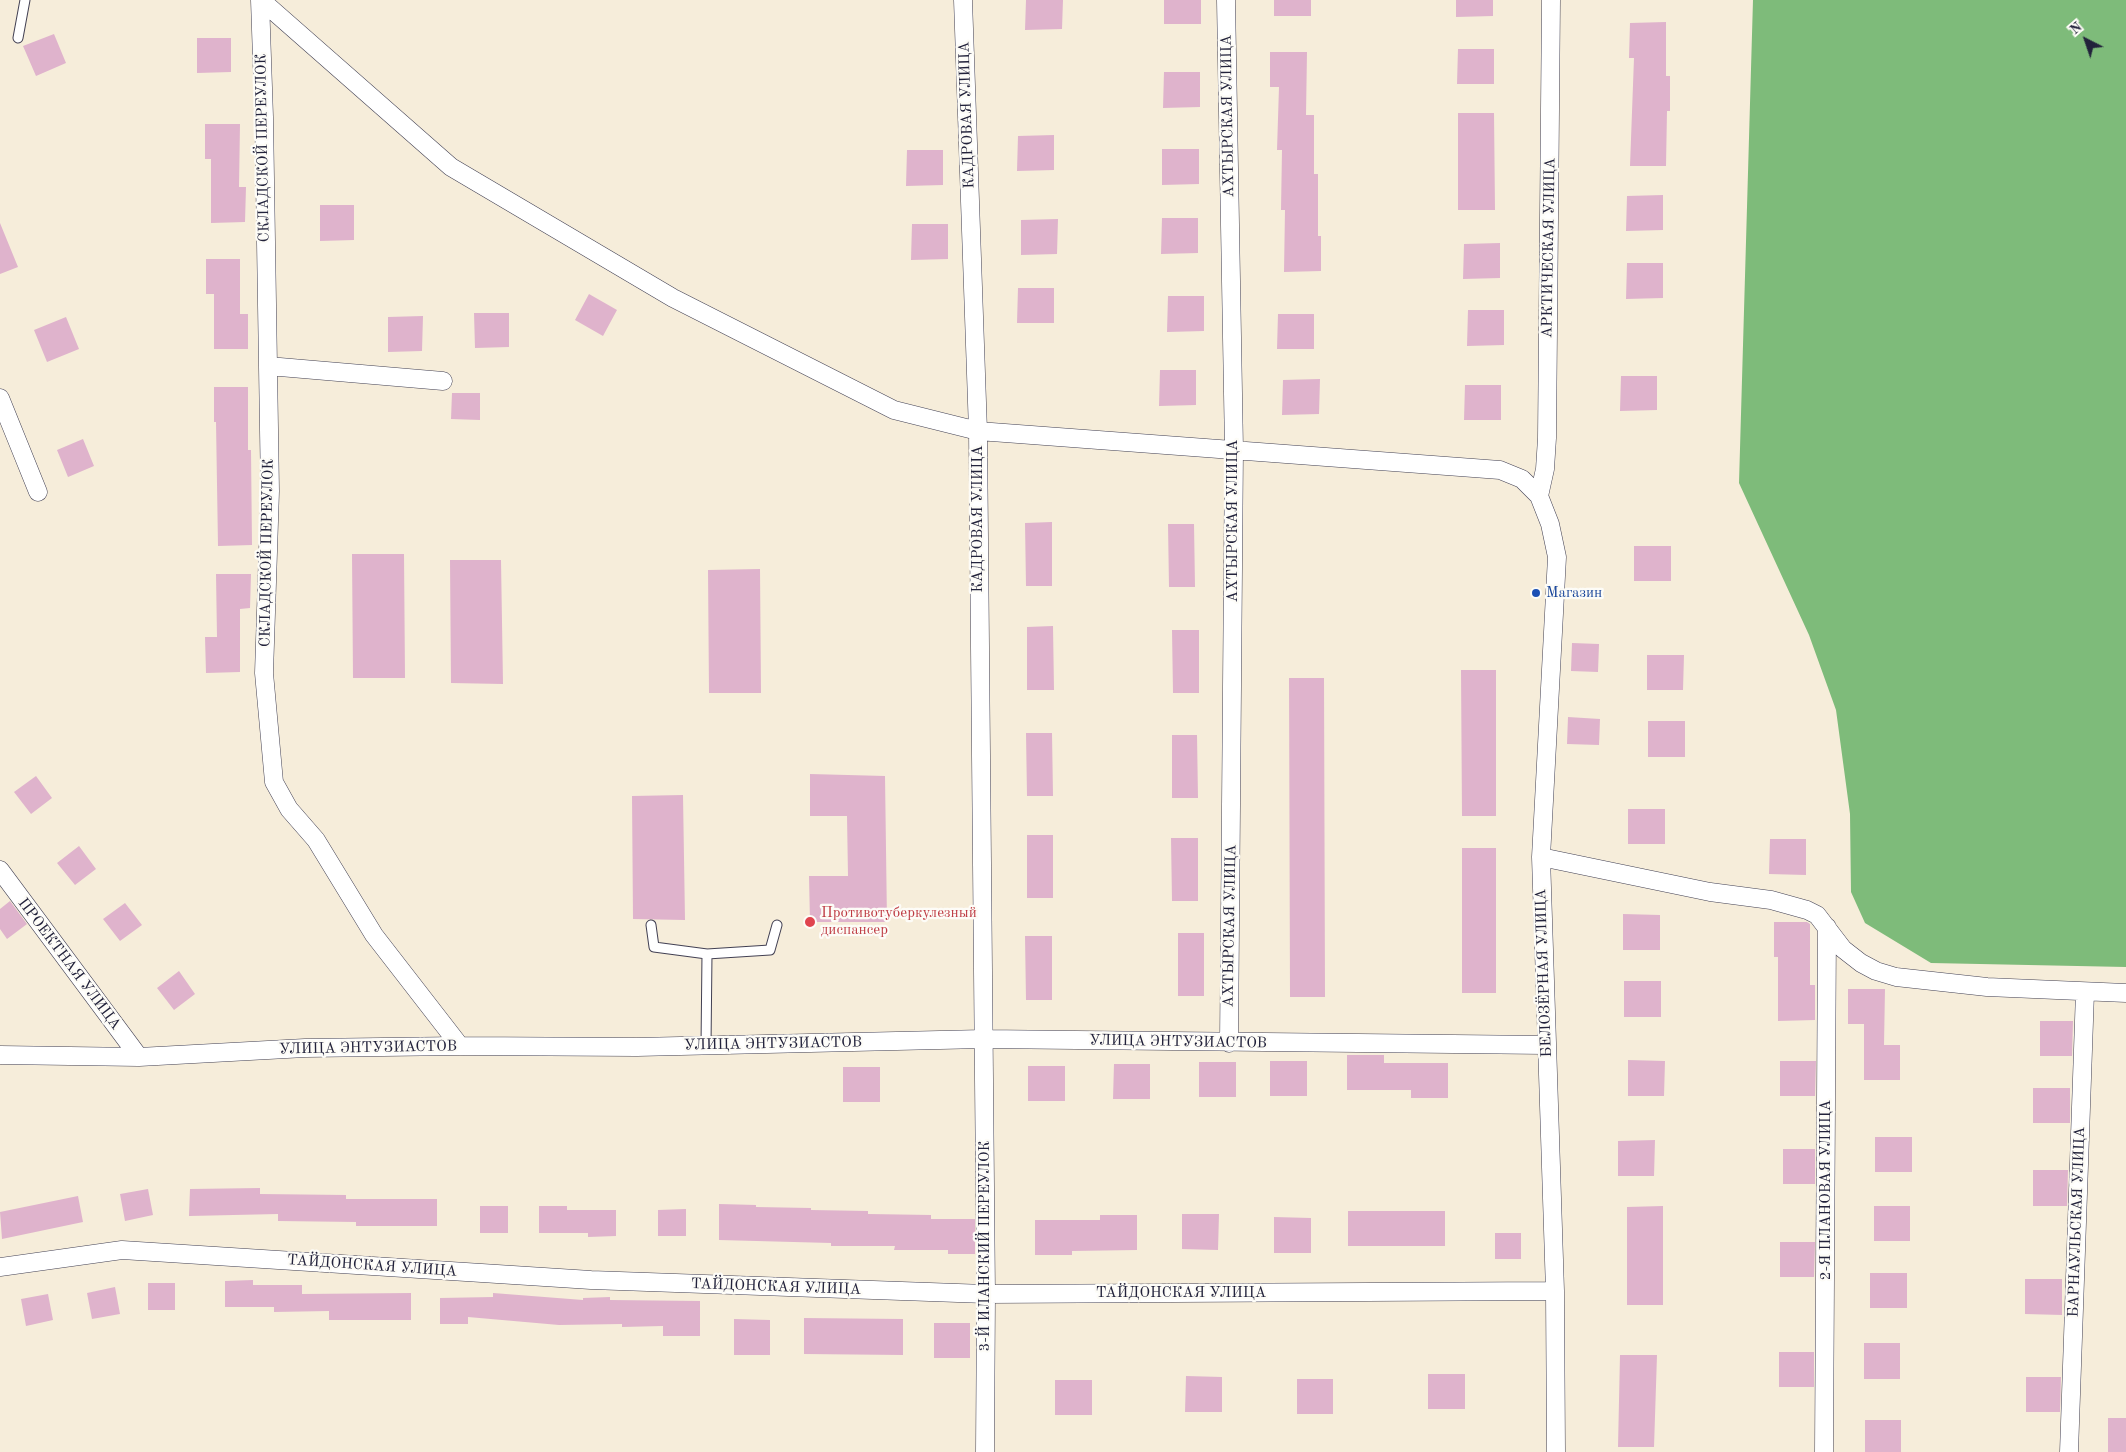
<!DOCTYPE html>
<html>
<head>
<meta charset="utf-8">
<style>
	body { margin:0 }
	#map { position:relative; width:2126px; height:1452px; overflow:hidden; background:#f6edda; font-family:"Old Standard TT",serif }
	canvas { display:block }
	.north { position:absolute; left:2061px; top:15px; width:50px; height:50px; -webkit-text-stroke:4px #fdfcf7; paint-order:stroke; rotate:319deg; font-size:14px; font-weight:700; line-height:20px; text-align:center; color:#22223b }
	.north::after { content:''; display:block; margin:auto; width:18px; height:22px; background:#22223b; clip-path:polygon(50% 0,100% 100%,50% 72%,0 100%) }
</style>
</head>
<body>
<div id="map">
<canvas width="2126" height="1452"></canvas>
<div class="north">N</div>
</div>
<script>
const g = document.querySelector('canvas').getContext('2d');
g.lineJoin = 'round';
function fill(path, color) { g.fillStyle = color; g.fill(path, 'evenodd'); }
const poly = rows => new Path2D(rows.map(r => 'M' + r).join(''));
function trace(path, color, width, dash) { g.strokeStyle = color; g.lineWidth = width; g.lineCap = dash ? 'butt' : 'round'; g.setLineDash(dash || []); g.stroke(path); }
function drawText(font, color, halo, rows, align = 'center') {
  g.font = font + ' "Old Standard TT",serif'; g.lineWidth = 4.5; g.setLineDash([]); g.textBaseline = 'middle'; g.strokeStyle = halo; g.fillStyle = color; for (const [text, x, y, turn = 0] of rows) {
    g.save(); g.translate(x, y); g.rotate((+turn || 0) * Math.PI / 180); g.textAlign = isNaN(turn) ? turn : align; if (halo) g.strokeText(text, 0, 0); g.fillText(text, 0, 0); g.restore();
  }
}
const forest = poly([
	[1753,0,2126,0,2126,967,1931,963,1865,923,1851,892,1850,814,1836,710,1809,635,1739,483]
]);
const building = poly([
	[1026,0,1063,0,1062,29,1025,30],
	[1164,0,1201,0,1201,24,1164,24],
	[1274,0,1311,0,1311,16,1274,16],
	[1456,0,1493,0,1493,16,1456,17],
	[1666,22,1666,76,1670,76,1670,111,1667,111,1666,166,1630,166,1634,58,1629,58,1630,23],
	[54,34,66,63,36,76,23,46],
	[197,38,231,38,231,72,197,73],
	[1458,49,1494,49,1494,84,1457,84],
	[1270,52,1307,52,1306,115,1314,115,1314,174,1318,174,1318,236,1321,236,1321,271,1284,272,1285,210,1281,210,1282,150,1277,150,1279,87,1270,87],
	[1164,72,1200,72,1200,107,1163,108],
	[1458,113,1494,113,1495,210,1458,210],
	[205,124,240,124,239,187,246,187,245,222,211,223,211,159,205,159],
	[1054,135,1054,170,1017,171,1018,136],
	[1162,149,1199,149,1199,184,1162,185],
	[907,150,943,150,943,185,906,186],
	[1663,195,1663,230,1626,231,1627,196],
	[320,205,354,205,354,240,320,241],
	[1162,218,1198,218,1198,253,1161,254],
	[1058,219,1057,254,1021,255,1021,220],
	[0,223,18,267,0,274],
	[912,224,948,224,948,259,911,260],
	[1500,243,1500,278,1463,279,1464,244],
	[206,259,240,259,240,314,248,314,248,349,214,349,214,294,206,294],
	[1627,263,1663,263,1663,298,1626,299],
	[1018,288,1054,288,1054,323,1017,323],
	[589,294,617,310,603,336,575,320],
	[1168,296,1204,296,1204,331,1167,332],
	[1468,310,1504,310,1504,345,1467,346],
	[474,313,509,313,509,347,475,348],
	[1278,314,1314,314,1314,349,1277,349],
	[423,316,422,351,388,352,388,317],
	[66,317,79,349,47,362,34,330],
	[1160,370,1196,370,1196,405,1159,406],
	[1621,376,1657,376,1657,410,1620,411],
	[1320,379,1319,414,1282,415,1283,380],
	[1465,385,1501,385,1501,420,1464,420],
	[214,387,248,387,248,450,251,450,252,545,218,546,216,422,214,422],
	[452,393,480,393,480,420,451,419],
	[83,439,94,466,68,477,57,450],
	[1052,522,1052,586,1026,586,1025,523],
	[1168,524,1194,524,1195,587,1169,587],
	[1634,546,1671,546,1671,581,1634,581],
	[352,554,404,554,405,678,353,678],
	[450,560,501,560,503,684,451,683],
	[760,569,761,693,709,693,708,570],
	[216,574,251,574,250,608,240,609,240,672,206,673,205,637,217,637],
	[1053,626,1054,690,1027,690,1027,627],
	[1172,630,1199,630,1199,693,1173,693],
	[1572,643,1599,644,1598,672,1571,671],
	[1647,655,1684,655,1683,690,1647,690],
	[1461,670,1496,670,1496,816,1462,816],
	[1289,678,1324,678,1325,997,1290,997],
	[1568,717,1600,719,1599,745,1567,744],
	[1648,721,1685,721,1685,757,1648,757],
	[1026,733,1052,733,1053,796,1027,796],
	[1172,735,1197,735,1198,798,1172,798],
	[810,774,885,776,887,922,810,922,809,876,848,876,847,816,810,816],
	[36,776,52,798,31,814,14,792],
	[683,795,685,920,633,919,632,796],
	[1628,809,1665,809,1665,844,1628,844],
	[1027,835,1053,835,1053,898,1027,898],
	[1171,838,1198,838,1198,901,1172,901],
	[1770,839,1806,839,1806,875,1769,874],
	[79,846,96,869,75,885,57,863],
	[1462,848,1496,848,1496,993,1462,993],
	[10,901,27,924,7,939,0,929,0,909],
	[125,903,142,925,120,941,103,919],
	[1623,914,1660,915,1660,950,1623,950],
	[1774,922,1807,922,1810,924,1810,985,1815,985,1815,1020,1778,1021,1778,957,1774,957],
	[1178,933,1204,933,1204,996,1178,996],
	[1025,936,1052,936,1052,1000,1026,1000],
	[179,971,195,994,174,1010,157,988],
	[1624,981,1661,981,1661,1017,1624,1017],
	[1848,989,1885,989,1884,1045,1900,1045,1900,1080,1864,1080,1864,1024,1848,1024],
	[2040,1021,2073,1021,2072,1056,2040,1056],
	[1347,1055,1384,1055,1384,1063,1448,1063,1448,1098,1411,1098,1411,1090,1347,1090],
	[1628,1060,1665,1061,1664,1096,1628,1096],
	[1270,1061,1307,1061,1307,1096,1270,1096],
	[1780,1061,1816,1061,1815,1096,1780,1096],
	[1199,1062,1236,1062,1236,1097,1199,1097],
	[1114,1064,1150,1064,1150,1099,1113,1099],
	[1028,1066,1065,1066,1065,1101,1028,1101],
	[843,1067,880,1067,880,1102,843,1102],
	[2033,1088,2070,1088,2070,1123,2033,1123],
	[1875,1137,1912,1137,1912,1172,1875,1172],
	[1655,1140,1654,1176,1618,1176,1618,1141],
	[1783,1149,1815,1149,1815,1184,1783,1184],
	[2033,1170,2068,1170,2067,1206,2033,1206],
	[260,1188,260,1194,346,1195,346,1199,437,1199,437,1226,356,1226,356,1222,278,1221,278,1214,189,1216,190,1189],
	[148,1189,153,1215,125,1221,120,1194],
	[78,1196,83,1222,2,1239,0,1212],
	[719,1204,756,1205,756,1207,811,1208,811,1210,868,1211,868,1214,931,1215,931,1219,975,1219,975,1254,948,1254,948,1250,894,1250,895,1246,831,1246,831,1243,719,1240],
	[480,1206,508,1206,508,1233,480,1233],
	[539,1206,567,1206,567,1210,616,1210,616,1236,588,1237,588,1233,539,1233],
	[1663,1206,1663,1305,1627,1305,1627,1207],
	[1874,1206,1910,1206,1910,1241,1874,1241],
	[686,1209,686,1236,658,1236,658,1210],
	[1348,1211,1445,1211,1445,1246,1348,1246],
	[1182,1214,1219,1214,1218,1250,1182,1249],
	[1100,1215,1137,1215,1137,1250,1072,1251,1072,1255,1035,1255,1035,1220,1100,1220],
	[1274,1217,1311,1218,1311,1253,1274,1253],
	[1495,1233,1521,1233,1521,1259,1495,1259],
	[1780,1242,1815,1242,1814,1277,1780,1277],
	[1870,1273,1907,1273,1907,1308,1870,1308],
	[2025,1279,2062,1279,2062,1315,2025,1314],
	[253,1280,253,1285,302,1285,302,1294,411,1293,411,1320,329,1320,329,1311,274,1312,274,1307,225,1307,225,1281],
	[148,1283,175,1283,175,1310,148,1310],
	[115,1287,120,1314,92,1319,87,1293],
	[493,1293,583,1300,583,1298,610,1297,610,1300,700,1301,700,1336,663,1336,663,1326,622,1327,622,1324,559,1325,468,1317,468,1324,440,1324,440,1298,493,1297],
	[48,1294,53,1320,26,1326,21,1299],
	[804,1318,903,1319,903,1355,804,1354],
	[734,1319,770,1320,770,1355,734,1355],
	[934,1323,970,1323,970,1358,934,1358],
	[1864,1343,1900,1343,1900,1379,1864,1379],
	[1779,1352,1814,1352,1814,1387,1779,1387],
	[1620,1355,1657,1355,1654,1447,1618,1447],
	[1428,1374,1465,1374,1465,1409,1428,1409],
	[1186,1376,1222,1377,1222,1412,1185,1412],
	[2026,1377,2061,1377,2060,1412,2026,1412],
	[1297,1379,1333,1379,1333,1414,1297,1414],
	[1055,1380,1092,1380,1092,1415,1055,1415],
	[2108,1418,2126,1418,2126,1452,2108,1452],
	[1865,1420,1901,1420,1901,1452,1865,1452]
]);
const lane = poly([
	[18,38,25,0],
	[651,925,654,947,707,954],
	[706,1046,707,954,770,950,777,925]
]);
const street = poly([
	[260,0,264,117,270,491,264,673,274,782,289,809,316,840,374,935,460,1046],
	[261,0,451,167,673,298,894,410,978,431,1500,470,1522,479,1539,496,1550,524,1557,557,1541,857,1555,1291,1556,1452],
	[963,0,978,431,986,1294,985,1452],
	[1226,0,1234,449,1229,1043],
	[268,366,443,381],
	[0,398,38,492],
	[1539,496,1545,469,1547,438,1551,0],
	[1541,857,1710,892,1771,900,1807,910,1817,915,1843,949,1861,963,1876,971,1896,977,1987,987,2126,993],
	[0,870,139,1057],
	[0,1055,139,1057,305,1048,460,1046,637,1047,983,1039,1546,1045],
	[0,1267,122,1250,591,1280,986,1294,1555,1291],
	[1824,1452,1827,927],
	[2069,1452,2085,992]
]);
const markers = [
	[1536,593,5,"#1a4fb4"],
	[810,922,6,"#e0444e"]
];
const streetNames = [
	["КАДРОВАЯ УЛИЦА",967,115,-92],
	["АХТЫРСКАЯ УЛИЦА",1228,116,-91],
	["СКЛАДСКОЙ ПЕРЕУЛОК",263,148,-91],
	["АРКТИЧЕСКАЯ УЛИЦА",1549,248,-89],
	["КАДРОВАЯ УЛИЦА",978,519,-90],
	["АХТЫРСКАЯ УЛИЦА",1233,521,-90],
	["СКЛАДСКОЙ ПЕРЕУЛОК",267,553,-89],
	["АХТЫРСКАЯ УЛИЦА",1230,926,-89],
	["ПРОЕКТНАЯ УЛИЦА",69,964,53],
	["БЕЛОЗЁРНАЯ УЛИЦА",1544,973,-92],
	["УЛИЦА ЭНТУЗИАСТОВ",1178,1042,1],
	["УЛИЦА ЭНТУЗИАСТОВ",773,1044,-1],
	["УЛИЦА ЭНТУЗИАСТОВ",368,1048,-1],
	["2-Я ПЛАНОВАЯ УЛИЦА",1826,1190,-90],
	["БАРНАУЛЬСКАЯ УЛИЦА",2077,1222,-88],
	["3-Й ИЛАНСКИЙ ПЕРЕУЛОК",985,1246,-90],
	["ТАЙДОНСКАЯ УЛИЦА",372,1266,4],
	["ТАЙДОНСКАЯ УЛИЦА",776,1287,2],
	["ТАЙДОНСКАЯ УЛИЦА",1181,1293]
];
const transitNames = [
	["Магазин",1546,593]
];
const healthNames = [
	["Противотуберкулезный",821,913],
	["диспансер",821,930]
];
fill(forest, '#7ebb7a');
fill(building, '#dfb3cc');
trace(lane, '#424053', 11);
trace(street, '#424053', 19);
trace(lane, '#fff', 9);
trace(street, '#fff', 18);
for (const [x, y, r, color] of markers) { const dot = new Path2D(); dot.arc(x, y, r, 0, 2 * Math.PI); g.fillStyle = color; g.fill(dot); trace(dot, '#fdfcf7', 2); }
drawText('15px', '#22223b', '#fdfcf7', streetNames);
drawText('15px', '#164399', '#fdfcf7', transitNames, 'left');
drawText('15px', '#be3a42', '#fdfcf7', healthNames, 'left');
</script>
</body>
</html>
